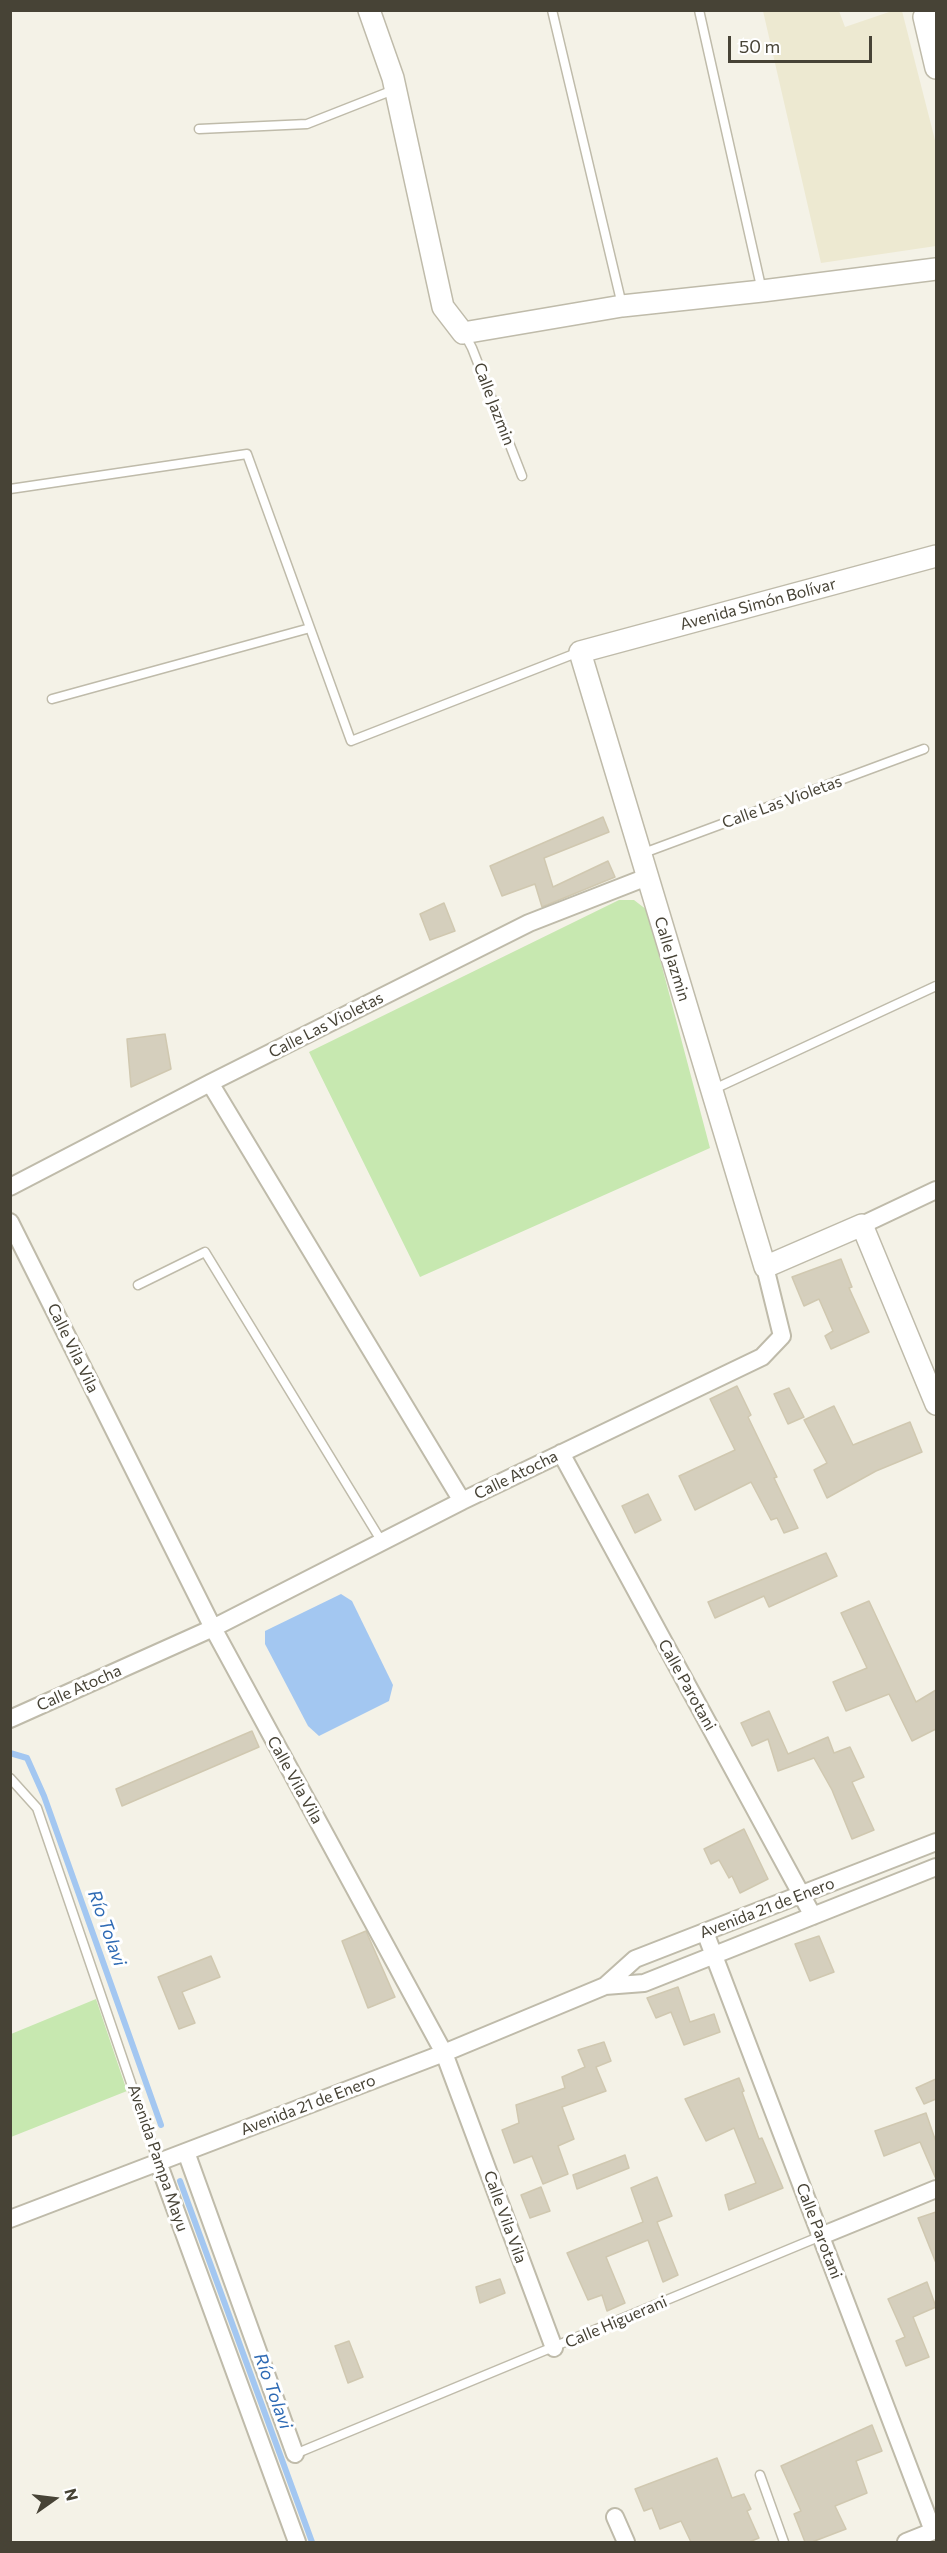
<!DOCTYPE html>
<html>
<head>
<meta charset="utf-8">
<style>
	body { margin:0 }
	#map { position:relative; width:947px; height:2553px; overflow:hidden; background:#f4f2e7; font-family:Commissioner,sans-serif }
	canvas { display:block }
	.frame { position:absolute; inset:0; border:12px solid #474336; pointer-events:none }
	.north { position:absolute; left:24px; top:2469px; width:60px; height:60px; -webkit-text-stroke:4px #fff; paint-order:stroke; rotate:76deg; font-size:16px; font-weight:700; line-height:24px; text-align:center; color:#474336 }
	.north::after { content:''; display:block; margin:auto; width:21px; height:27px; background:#474336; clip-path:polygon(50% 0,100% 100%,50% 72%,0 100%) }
	.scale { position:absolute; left:728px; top:36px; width:144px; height:27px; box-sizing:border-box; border:3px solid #474336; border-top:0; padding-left:8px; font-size:18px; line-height:21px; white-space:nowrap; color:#474336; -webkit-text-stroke:4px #fff; paint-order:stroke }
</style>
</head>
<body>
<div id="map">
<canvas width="947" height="2553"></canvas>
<div class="frame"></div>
<div class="north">N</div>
<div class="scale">50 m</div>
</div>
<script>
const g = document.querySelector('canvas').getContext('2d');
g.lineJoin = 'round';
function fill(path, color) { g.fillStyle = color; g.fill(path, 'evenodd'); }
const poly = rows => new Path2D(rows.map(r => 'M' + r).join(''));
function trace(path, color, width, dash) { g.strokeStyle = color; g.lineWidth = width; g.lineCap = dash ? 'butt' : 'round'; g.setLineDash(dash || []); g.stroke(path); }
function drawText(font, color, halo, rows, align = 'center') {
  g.font = font + ' Commissioner,sans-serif'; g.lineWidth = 6; g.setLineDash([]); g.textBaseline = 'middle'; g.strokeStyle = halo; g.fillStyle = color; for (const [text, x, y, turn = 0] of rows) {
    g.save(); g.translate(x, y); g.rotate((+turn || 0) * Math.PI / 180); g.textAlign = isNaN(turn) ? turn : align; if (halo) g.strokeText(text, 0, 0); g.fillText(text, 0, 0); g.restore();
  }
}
const education = poly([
	[763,11,839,11,845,27,892,11,902,11,936,144,936,246,821,263]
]);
const green = poly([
	[619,900,634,900,647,910,710,1148,420,1277,309,1052],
	[96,1999,127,2091,11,2137,11,2034]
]);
const water = poly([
	[341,1594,352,1601,393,1685,389,1701,319,1736,308,1726,265,1644,265,1631]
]);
const stream = poly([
	[10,1753,27,1758,44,1796,161,2125],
	[180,2181,312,2542]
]);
const building = poly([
	[603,817,609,832,544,858,553,887,608,861,615,877,542,907,535,884,502,896,490,866,603,817],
	[444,903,455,931,430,940,420,914,444,903],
	[165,1034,171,1069,131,1087,127,1039,165,1034],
	[841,1259,852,1287,849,1288,869,1332,831,1349,825,1336,833,1331,819,1299,804,1306,792,1277,841,1259],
	[737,1386,751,1415,748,1417,777,1477,774,1478,798,1528,784,1533,777,1518,771,1520,751,1482,695,1510,679,1476,735,1450,710,1399,737,1386],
	[789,1388,804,1417,788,1424,774,1394,789,1388],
	[834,1406,853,1445,910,1422,922,1452,876,1471,827,1498,814,1470,827,1463,804,1420,834,1406],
	[648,1494,661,1520,635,1533,622,1506,648,1494],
	[826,1553,837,1576,769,1607,764,1596,715,1618,708,1602,826,1553],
	[869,1601,916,1702,936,1690,936,1729,912,1741,889,1694,846,1711,833,1682,867,1668,841,1613,869,1601],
	[769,1711,788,1754,828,1737,834,1753,850,1747,864,1777,852,1782,874,1830,852,1839,832,1790,814,1758,778,1771,768,1739,752,1746,741,1723,769,1711],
	[252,1731,259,1747,122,1806,116,1789,252,1731],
	[744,1829,768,1879,740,1893,732,1876,729,1878,719,1860,711,1864,704,1849,744,1829],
	[366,1931,395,1997,368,2008,342,1941,366,1931],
	[819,1936,834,1972,810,1981,795,1944,819,1936],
	[211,1956,220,1977,182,1992,195,2023,179,2029,158,1977,211,1956],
	[678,1987,690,2022,714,2014,720,2032,684,2045,671,2012,656,2018,647,1998,678,1987],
	[604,2042,611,2061,596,2067,606,2091,562,2107,574,2139,558,2146,568,2174,543,2184,532,2156,514,2163,502,2130,519,2123,516,2105,565,2088,562,2077,585,2067,578,2050,604,2042],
	[739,2078,744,2091,742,2092,759,2139,762,2138,783,2188,729,2210,725,2195,756,2183,734,2128,706,2141,685,2099,739,2078],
	[936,2079,936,2099,924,2104,916,2088,936,2079],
	[926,2113,936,2142,936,2179,920,2142,884,2156,875,2131,926,2113],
	[625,2155,629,2168,577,2189,573,2175,625,2155],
	[657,2177,672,2216,657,2222,678,2275,663,2282,648,2240,606,2257,625,2303,607,2311,602,2295,588,2300,567,2253,643,2222,631,2188,657,2177],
	[541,2187,550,2211,530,2218,521,2195,541,2187],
	[936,2212,936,2263,918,2218,936,2212],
	[500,2279,505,2293,480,2303,476,2287,500,2279],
	[927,2282,936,2307,913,2317,929,2357,906,2366,896,2341,905,2337,888,2299,927,2282],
	[349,2341,363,2377,348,2383,335,2346,349,2341],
	[872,2425,882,2451,856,2461,867,2493,835,2506,846,2529,812,2542,805,2542,794,2514,801,2511,781,2466,872,2425],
	[717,2458,732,2498,744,2494,751,2509,747,2511,759,2538,749,2542,691,2542,681,2521,660,2529,652,2508,644,2511,635,2489,717,2458]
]);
const service = poly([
	[552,10,622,305],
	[699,10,762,291],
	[199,129,307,124,396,89],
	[464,333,472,348,522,476],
	[10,489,247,454,351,741,579,652],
	[52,699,310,628],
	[641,854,924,749],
	[712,1090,936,986],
	[138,1285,205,1252,382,1542],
	[10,1778,37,1808,158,2162],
	[295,2454,821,2236],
	[760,2475,784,2542]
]);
const minor = poly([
	[210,1083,462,1501],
	[10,1187,210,1083,529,923,647,877],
	[10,1222,213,1628,444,2053,554,2348],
	[862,1225,936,1190],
	[561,1453,813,1916],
	[10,1719,213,1628,462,1501,762,1357,782,1336,765,1267],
	[705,1932,933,2531],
	[605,1986,635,1959,936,1842],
	[186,2152,295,2454],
	[158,2162,297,2542],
	[10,2219,444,2053,605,1986,644,1983,936,1867],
	[821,2236,936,2189],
	[615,2517,626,2542],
	[906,2542,936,2530]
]);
const tertiary = poly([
	[369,10,393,78,443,307,463,333,622,306,762,291,936,269],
	[936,12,924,17,936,68],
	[936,556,580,652,765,1267,862,1225,936,1404]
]);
const streetNames = [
	["Calle Jazmin",494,404,69],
	["Avenida Simón Bolívar",758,604,-15],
	["Calle Las Violetas",782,802,-20],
	["Calle Jazmin",672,959,73],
	["Calle Las Violetas",326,1025,-27],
	["Calle Vila Vila",73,1348,64],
	["Calle Atocha",516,1475,-26],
	["Calle Parotani",687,1685,61],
	["Calle Atocha",79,1688,-24],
	["Calle Vila Vila",295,1780,61],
	["Avenida 21 de Enero",767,1908,-21],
	["Avenida 21 de Enero",308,2105,-21],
	["Avenida Pampa Mayu",158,2158,71],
	["Calle Vila Vila",505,2217,70],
	["Calle Parotani",819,2231,69],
	["Calle Higuerani",616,2322,-23]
];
const waterNames = [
	["Río Tolavi",107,1928,70],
	["Río Tolavi",273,2391,70]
];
fill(education, '#ede9d1');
fill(green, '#c7e8b0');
fill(water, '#a3c7f1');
trace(stream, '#a3c7f1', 6);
fill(building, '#d5cfbd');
trace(building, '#d0c8b0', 1.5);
trace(service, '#bfbbaa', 11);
trace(minor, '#bfbbaa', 20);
trace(tertiary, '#bfbbaa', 24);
trace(service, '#fff', 8);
trace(minor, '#fff', 16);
trace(tertiary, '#fff', 21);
drawText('16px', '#474336', '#fff', streetNames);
drawText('italic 18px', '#2e6ab4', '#fff', waterNames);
</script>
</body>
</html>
